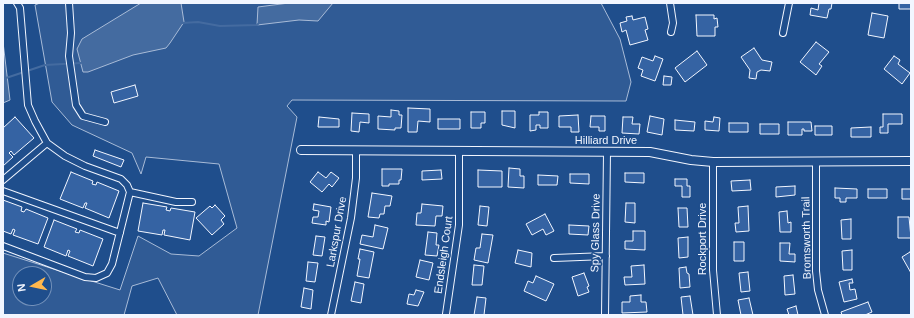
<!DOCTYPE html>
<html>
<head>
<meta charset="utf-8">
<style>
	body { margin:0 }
	#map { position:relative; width:914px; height:318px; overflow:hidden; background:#1f4e8c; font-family:Arial,sans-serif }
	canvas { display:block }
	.frame { position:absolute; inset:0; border:4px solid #f2f6ff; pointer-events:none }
	.north { position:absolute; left:12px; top:266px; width:40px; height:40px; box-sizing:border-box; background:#1f4e8c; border:1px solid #7391ba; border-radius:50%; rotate:261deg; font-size:11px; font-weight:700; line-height:16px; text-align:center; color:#f2f6ff }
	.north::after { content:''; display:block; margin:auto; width:14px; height:18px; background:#ffb74d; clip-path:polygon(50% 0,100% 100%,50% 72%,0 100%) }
</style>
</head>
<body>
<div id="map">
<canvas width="914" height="318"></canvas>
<div class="frame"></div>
<div class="north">N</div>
</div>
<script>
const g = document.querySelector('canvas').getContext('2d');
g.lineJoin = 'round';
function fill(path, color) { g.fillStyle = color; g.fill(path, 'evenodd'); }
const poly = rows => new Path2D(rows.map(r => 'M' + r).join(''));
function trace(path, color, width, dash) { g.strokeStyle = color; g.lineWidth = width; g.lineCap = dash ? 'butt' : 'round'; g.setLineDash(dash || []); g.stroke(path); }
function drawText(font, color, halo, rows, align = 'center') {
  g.font = font + ' Arial,sans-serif'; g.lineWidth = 3; g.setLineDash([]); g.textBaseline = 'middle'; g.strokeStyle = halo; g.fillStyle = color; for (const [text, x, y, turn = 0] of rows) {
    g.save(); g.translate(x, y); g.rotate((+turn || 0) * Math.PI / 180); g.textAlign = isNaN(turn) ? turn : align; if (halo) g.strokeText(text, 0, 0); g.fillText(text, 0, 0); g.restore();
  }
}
const green = poly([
	[40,3,601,3,620,39,631,82,626,101,292,100,287,106,297,117,258,315,177,315,158,278,132,286,124,315,3,315,3,253,120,290,138,236,171,254,199,256,237,228,219,164,146,157,141,174,132,153,72,125,52,102,35,5,40,3],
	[20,274,44,274,44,298,20,298,20,274]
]);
const water = poly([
	[141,3,181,3,184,22,170,43,166,48,133,55,88,72,83,72,77,49,82,39,141,3],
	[289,3,333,3,318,21,299,20,257,25,258,7,289,3],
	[3,42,10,100,3,103,3,42]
]);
const stream = poly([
	[182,23,198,22,220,26,257,25,258,24],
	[3,79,45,65,81,63]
]);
const building = poly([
	[819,3,832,3,831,9,829,9,827,18,810,15,811,8,818,10,819,3],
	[899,3,911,3,911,9,899,9,899,3],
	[872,13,888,16,884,38,868,35,872,13],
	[696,15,714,15,714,19,717,18,718,27,715,27,715,36,697,36,696,15],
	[632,16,633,20,645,17,648,29,645,30,648,40,630,45,626,30,622,32,620,23,627,21,626,17,632,16],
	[816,42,829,52,819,64,822,66,816,75,800,62,816,42],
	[754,48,762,60,772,62,770,71,761,70,757,72,756,79,749,78,750,70,741,57,754,48],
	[697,51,707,65,685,82,675,68,697,51],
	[655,56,663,59,655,81,641,76,643,70,638,68,642,57,653,61,655,56],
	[894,56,900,60,898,64,910,73,902,84,884,69,894,56],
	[664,76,672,77,671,85,663,85,664,76],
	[135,85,138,96,114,103,111,92,135,85],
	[408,108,430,109,430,122,418,121,417,132,408,132,408,108],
	[391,110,399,111,399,115,402,115,401,128,395,128,395,130,378,129,378,116,391,117,391,110],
	[502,111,515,111,515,128,502,125,502,111],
	[471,112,485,112,485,123,481,123,481,128,471,128,471,112],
	[539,112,548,112,548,128,540,128,540,125,536,125,536,130,530,131,530,115,539,115,539,112],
	[352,113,369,114,369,123,360,122,359,132,351,131,352,113],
	[883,114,902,114,902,124,888,124,888,133,880,133,880,127,883,127,883,114],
	[578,115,579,132,571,132,571,127,559,127,559,116,578,115],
	[591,116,605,116,605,131,599,131,599,127,590,127,591,116],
	[650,116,664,119,662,135,647,132,650,116],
	[15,117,34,138,14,155,11,151,9,153,13,157,3,166,3,128,15,117],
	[319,117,339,119,339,127,318,127,319,117],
	[623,117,633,117,632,124,640,124,639,134,622,133,623,117],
	[714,117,720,118,719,131,705,130,705,121,713,122,714,117],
	[438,119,460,119,460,129,438,129,438,119],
	[675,120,695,122,694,131,675,130,675,120],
	[788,122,811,122,812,131,804,131,804,129,802,129,802,135,788,135,788,122],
	[729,123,748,123,748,132,729,132,729,123],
	[760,124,779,124,779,134,760,134,760,124],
	[815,126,832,126,832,135,815,135,815,126],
	[871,127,871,137,851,137,851,128,871,127],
	[95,150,124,160,121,167,93,156,95,150],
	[509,168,520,169,520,176,524,176,524,188,508,187,509,168],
	[382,169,402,169,401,180,399,180,399,184,389,184,389,186,382,186,382,169],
	[441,170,442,179,422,180,422,171,441,170],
	[478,170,502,171,502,187,478,187,478,170],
	[71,172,93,181,92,184,96,185,97,182,119,191,109,218,85,208,87,203,85,203,83,208,60,199,71,172],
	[318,172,326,178,331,172,339,178,332,187,329,184,322,192,310,182,318,172],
	[625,173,644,173,644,183,625,182,625,173],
	[570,174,589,174,589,184,570,183,570,174],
	[538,175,558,176,557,185,538,185,538,175],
	[675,179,687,179,687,186,690,186,690,197,682,197,682,186,675,186,675,179],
	[750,180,751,190,732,191,731,181,750,180],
	[795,186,795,195,776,197,776,187,795,186],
	[835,188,857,189,857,198,846,198,846,202,840,202,840,198,835,198,835,188],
	[868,189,887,189,887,198,868,198,868,189],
	[902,189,911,189,911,199,902,199,902,189],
	[372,193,392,196,390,206,385,206,384,214,380,214,379,218,368,217,372,193],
	[3,200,22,207,21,211,24,212,26,209,48,218,38,244,13,235,15,230,13,229,11,234,3,231,3,200],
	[143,203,167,207,166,210,170,211,171,208,195,212,190,240,164,235,165,230,163,230,162,235,138,231,143,203],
	[626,203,635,203,635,223,625,222,626,203],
	[314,204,331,207,329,222,326,221,326,225,312,223,313,217,318,217,319,211,313,210,314,204],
	[422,204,443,206,442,216,436,216,435,226,416,225,417,213,421,213,422,204],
	[215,205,225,216,221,220,224,224,212,235,196,218,210,206,212,208,215,205],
	[480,206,489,207,487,226,478,225,480,206],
	[748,206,749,231,736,232,735,223,739,223,738,207,748,206],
	[678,208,687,208,688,227,679,227,678,208],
	[787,211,788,223,791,222,791,232,780,232,779,212,787,211],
	[545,214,554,231,546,235,543,229,532,235,526,224,545,214],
	[898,217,909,217,911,238,898,238,898,217],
	[851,219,851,239,842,239,841,220,851,219],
	[54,220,77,229,75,232,79,233,80,230,103,239,93,266,68,256,70,251,68,250,66,256,44,247,54,220],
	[375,225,388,228,383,249,360,244,362,235,373,237,375,225],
	[569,225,589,226,588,235,569,234,569,225],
	[633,231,645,231,645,250,625,249,625,241,633,241,633,231],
	[428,232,437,233,436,245,439,245,437,256,425,255,428,232],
	[482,234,493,235,488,263,474,260,476,248,480,248,482,234],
	[316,236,325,237,322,256,313,255,316,236],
	[688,237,688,257,679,258,678,238,688,237],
	[734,242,744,242,744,261,734,261,734,242],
	[780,243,790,243,789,254,795,254,795,262,780,261,780,243],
	[360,249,374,252,369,278,357,276,360,259,358,259,360,249],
	[518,250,532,253,531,267,515,263,518,250],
	[852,250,852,270,843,270,842,251,852,250],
	[910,252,911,254,911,273,902,257,910,252],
	[420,260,433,263,429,280,416,277,420,260],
	[308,262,318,263,315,282,306,281,308,262],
	[474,265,484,266,482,285,472,285,474,265],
	[644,265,645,284,625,285,624,277,632,277,631,266,644,265],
	[686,267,687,273,689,274,690,287,680,288,679,268,686,267],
	[748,272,750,291,741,292,739,273,748,272],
	[584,273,589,286,587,287,589,292,578,296,572,277,584,273],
	[793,275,795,294,785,295,784,276,793,275],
	[536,276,554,284,546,301,524,291,528,281,533,283,536,276],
	[852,279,853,283,849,283,850,290,855,289,857,299,844,302,839,282,852,279],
	[355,282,364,284,361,303,351,301,355,282],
	[304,288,313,290,311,309,301,307,304,288],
	[416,290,424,292,418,306,407,304,409,294,414,295,416,290],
	[641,295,641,302,646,302,647,312,622,313,622,302,630,302,630,296,641,295],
	[690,296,693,315,683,315,681,297,690,296],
	[477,297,486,298,484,315,474,315,477,297],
	[749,298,753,315,741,315,738,300,749,298],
	[868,302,872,312,865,315,842,315,841,312,868,302],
	[796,306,798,315,789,315,787,309,796,306]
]);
const minor = poly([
	[17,3,20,8,28,105,35,121,47,143,65,156,85,166,121,179,127,185,130,192,176,202,192,202],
	[69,3,71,33,69,56,76,105,83,116,105,122],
	[670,3,673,23,671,32],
	[783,33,789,3],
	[816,161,816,271,818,290,825,315],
	[713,162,713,270,717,315],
	[3,180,47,143],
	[3,191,120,233],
	[3,246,85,277,96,278,107,273,112,264,130,192],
	[554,258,606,256],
	[446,314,459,225,459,151],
	[331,315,351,218,356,178,356,151],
	[605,315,607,152]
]);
const tertiary = poly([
	[301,150,650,152,691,160,713,162,911,161]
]);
const streetNames = [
	["Hilliard Drive",606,141],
	["Larkspur Drive",337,232,-80],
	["Spy Glass Drive",596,233,-89],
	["Bromsworth Trail",807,238,-91],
	["Rockport Drive",703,239,-90],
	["Endsleigh Court",444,255,-82]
];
fill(green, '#305b95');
trace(green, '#a8bbd7', 1);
fill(water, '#446ba0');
trace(water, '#a8bbd7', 1);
trace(stream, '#446ba0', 2);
fill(building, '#3563a3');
trace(building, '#f2f6ff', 1);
trace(minor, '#f2f6ff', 8);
trace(tertiary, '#f2f6ff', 10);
trace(minor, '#1f4e8c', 6);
trace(tertiary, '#1f4e8c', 8);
drawText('11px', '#f2f6ff', '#1f4e8c', streetNames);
</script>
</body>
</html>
